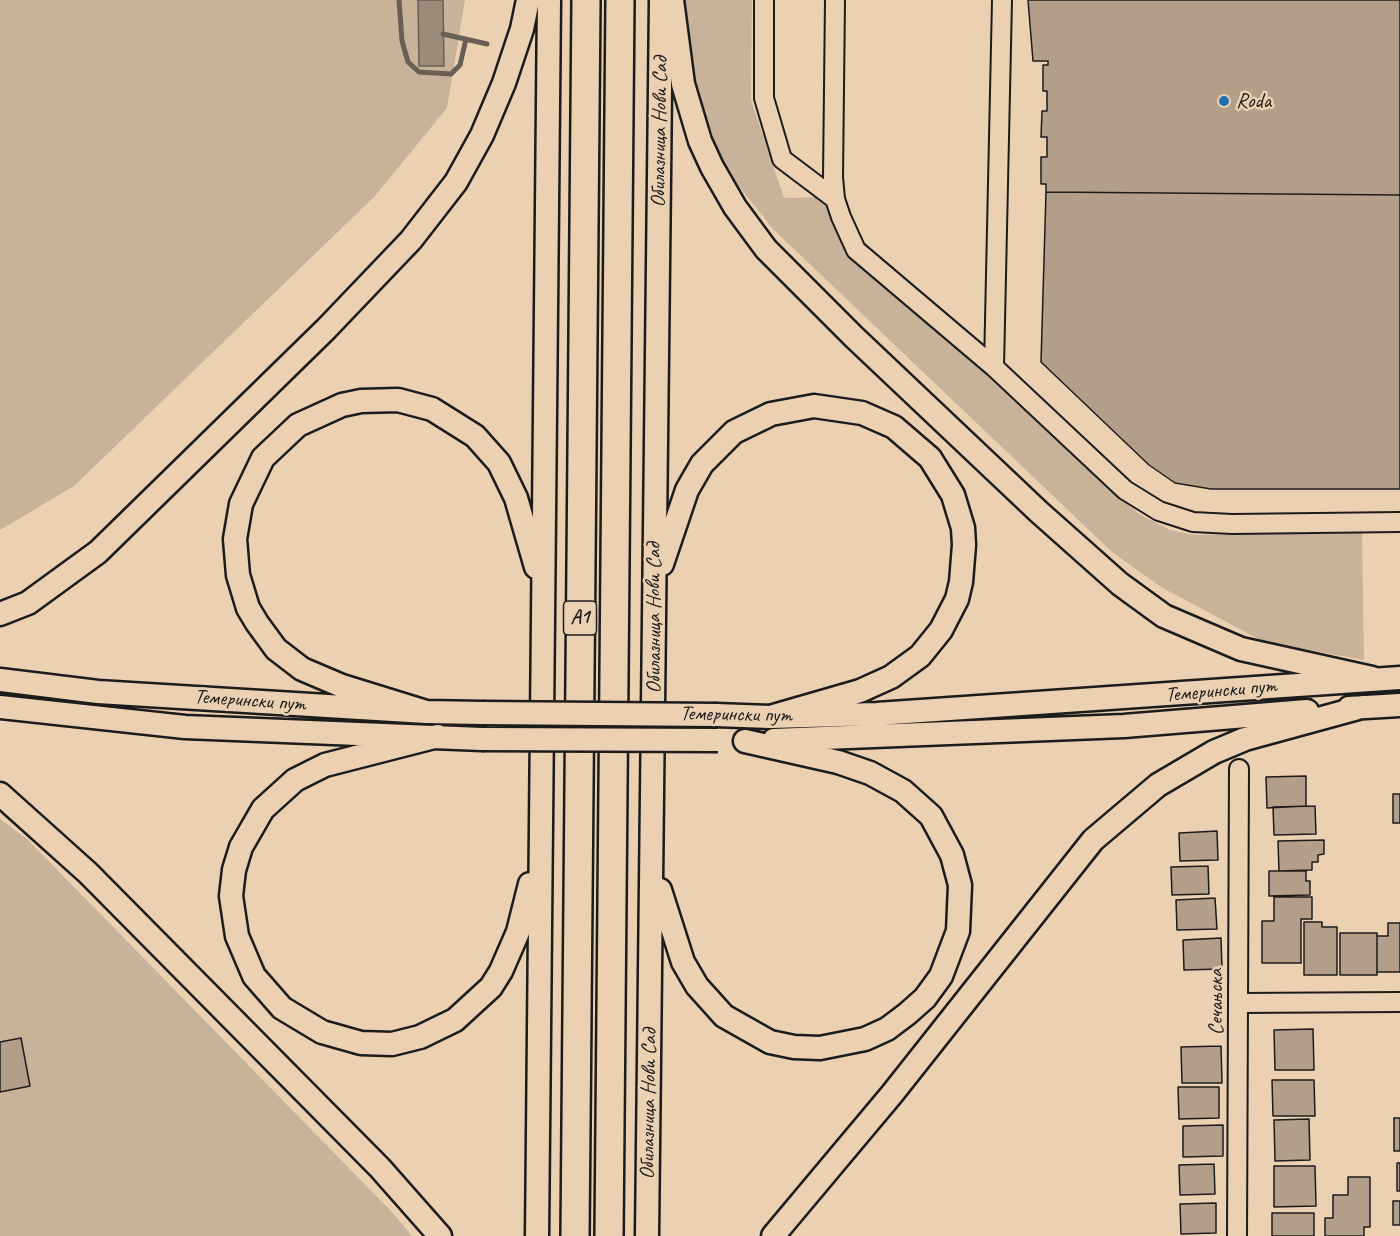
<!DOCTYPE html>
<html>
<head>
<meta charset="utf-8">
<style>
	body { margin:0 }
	canvas { display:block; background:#ebd0b2 }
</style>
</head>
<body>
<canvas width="1400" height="1236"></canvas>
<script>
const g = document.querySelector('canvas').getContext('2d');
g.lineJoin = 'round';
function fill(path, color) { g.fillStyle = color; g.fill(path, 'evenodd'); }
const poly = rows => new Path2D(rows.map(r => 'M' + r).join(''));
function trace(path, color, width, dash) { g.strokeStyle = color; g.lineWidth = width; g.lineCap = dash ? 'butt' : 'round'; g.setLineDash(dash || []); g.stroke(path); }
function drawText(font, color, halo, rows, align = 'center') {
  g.font = font + ' Caveat,sans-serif'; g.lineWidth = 5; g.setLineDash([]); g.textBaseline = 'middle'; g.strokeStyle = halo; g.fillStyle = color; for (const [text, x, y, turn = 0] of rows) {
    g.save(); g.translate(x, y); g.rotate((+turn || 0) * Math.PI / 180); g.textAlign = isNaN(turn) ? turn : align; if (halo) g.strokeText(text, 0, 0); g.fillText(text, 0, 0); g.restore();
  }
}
const green = poly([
	[0,0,465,0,447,108,374,197,74,486,0,530],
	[684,0,752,0,751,100,784,198,824,197,852,258,964,355,1139,514,1170,530,1195,535,1362,533,1364,660,1264,642,1161,587,1112,552,774,230,730,175,698,103],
	[0,819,27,839,391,1211,412,1236,0,1236]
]);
const water = poly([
	[418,0,443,0,444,66,419,66,418,0]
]);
const stream = poly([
	[399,0,402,41,408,62,419,72,451,74,460,65,466,39],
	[443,34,487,44]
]);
const building = poly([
	[1028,0,1400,0,1400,195,1046,192,1046,184,1041,184,1041,157,1047,157,1047,137,1041,137,1042,111,1047,111,1047,91,1043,91,1043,65,1048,65,1048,61,1033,61,1028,0],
	[1046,192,1400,195,1400,489,1211,489,1175,483,1149,465,1041,362,1046,192],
	[1306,776,1306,806,1267,808,1266,777,1306,776],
	[1393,794,1400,794,1400,823,1393,823,1393,794],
	[1315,806,1316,834,1274,835,1273,807,1315,806],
	[1217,831,1218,860,1180,861,1179,833,1217,831],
	[1324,840,1324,854,1318,855,1318,862,1312,862,1312,870,1279,871,1278,841,1324,840],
	[1208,866,1209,894,1172,895,1171,867,1208,866],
	[1269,871,1306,871,1306,881,1310,881,1310,895,1269,896,1269,871],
	[1274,897,1312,897,1312,919,1301,919,1301,963,1262,963,1262,921,1274,921,1274,897],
	[1215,898,1217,929,1177,930,1176,900,1215,898],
	[1304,922,1322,922,1322,927,1337,927,1337,975,1304,975,1304,922],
	[1388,923,1400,923,1400,972,1377,972,1377,936,1388,936,1388,923],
	[1340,933,1377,933,1377,975,1340,975,1340,933],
	[1221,938,1222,969,1184,970,1183,940,1221,938],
	[1313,1029,1314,1070,1275,1070,1274,1030,1313,1029],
	[21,1038,30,1086,0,1092,0,1042,21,1038],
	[1221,1046,1222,1083,1182,1083,1181,1047,1221,1046],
	[1272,1080,1314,1080,1315,1116,1273,1116,1272,1080],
	[1178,1087,1219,1087,1219,1118,1179,1119,1178,1087],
	[1394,1118,1400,1118,1400,1151,1394,1151,1394,1118],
	[1309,1119,1310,1160,1275,1161,1274,1120,1309,1119],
	[1223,1125,1223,1156,1183,1157,1183,1126,1223,1125],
	[1397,1163,1400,1163,1400,1191,1397,1191,1397,1163],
	[1214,1164,1215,1194,1180,1195,1179,1165,1214,1164],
	[1274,1166,1315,1166,1316,1206,1274,1207,1274,1166],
	[1348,1177,1370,1177,1370,1227,1364,1227,1364,1236,1325,1236,1325,1218,1333,1218,1333,1195,1348,1195,1348,1177],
	[1393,1201,1400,1201,1400,1225,1393,1225,1393,1201],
	[1216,1203,1216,1233,1181,1234,1180,1204,1216,1203],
	[1272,1213,1314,1213,1314,1236,1272,1236,1272,1213]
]);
const minor = poly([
	[764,0,764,98,782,159,835,199],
	[835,0,833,177,835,199,841,217,856,250,994,367],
	[1002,0,994,367,1125,490,1159,511,1193,522,1232,524,1400,522],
	[1238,1003,1400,1002],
	[1237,1236,1239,769]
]);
const major = poly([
	[672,0,683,84,700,141,712,167,735,207,766,249,854,337,1039,512,1120,584,1164,616,1241,649,1372,678],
	[662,564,687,490,702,464,734,432,771,414,814,406,862,413,894,427,930,458,953,495,963,528,964,545,961,582,957,599,941,630,920,656,891,677,860,691,770,717],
	[0,614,28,603,98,552,326,329,411,240,456,182,482,135,504,83,522,29,528,0],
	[0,680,98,692,426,712,482,713],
	[0,707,185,727,482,739],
	[1349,708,1400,705],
	[426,712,342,686,302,669,276,649,257,623,248,608,238,575,235,539,241,504,263,458,298,425,342,405,361,401,398,400,432,409,475,436,499,463,516,498,536,567],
	[716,715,770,717,877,714,1400,678],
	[438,736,325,765,295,780,263,809,241,847,234,870,231,896,237,936,254,976,282,1008,322,1032,361,1043,392,1044,420,1037,455,1020,491,987,501,971,518,932,530,884],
	[774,740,1124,726,1307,711],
	[0,794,88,873,380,1168,440,1236],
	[660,890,683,962,697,986,724,1016,770,1042,794,1047,820,1048,865,1039,887,1029,907,1014,925,998,941,976,958,931,960,885,952,855,931,816,903,791,870,773,838,762,745,741],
	[537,1236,549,0],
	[647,1236,661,0],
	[773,1236,892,1094,1093,840,1158,785,1214,752,1245,739,1362,707]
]);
const highway = poly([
	[575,1236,586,0],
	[609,1236,620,0]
]);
const majorBridge = poly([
	[482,713,716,715],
	[482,739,718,740]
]);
const markers = [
	[1224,101,6,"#1f6fb2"]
];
const shields = [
	[580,618,33]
];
const shieldNames = [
	["A1",580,618]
];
const poiNames = [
	["Roda",1236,101]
];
const streetNames = [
	["Обилазница Нови Сад",660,132,-89],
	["Обилазница Нови Сад",654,618,-90],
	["Темерински пут",1221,691,-5],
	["Темерински пут",250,701,4],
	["Темерински пут",736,715,1],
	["Сечањска",1216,1002,-90],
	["Обилазница Нови Сад",649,1104,-89]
];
fill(green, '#c9b29a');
fill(water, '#9c8b79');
trace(water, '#695f54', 1.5);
trace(stream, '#695f54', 5);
fill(building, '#b29e89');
trace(building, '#1c1c1c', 1.5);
trace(minor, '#1c1c1c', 22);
trace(major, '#1c1c1c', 27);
trace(highway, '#1c1c1c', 32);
trace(minor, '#ebd0b2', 18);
trace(major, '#ebd0b2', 22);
trace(highway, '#ebd0b2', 27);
trace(majorBridge, '#1c1c1c', 27, []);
trace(majorBridge, '#ebd0b2', 22);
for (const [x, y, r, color] of markers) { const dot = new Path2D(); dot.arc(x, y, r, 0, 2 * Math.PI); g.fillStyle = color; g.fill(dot); trace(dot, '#ebd0b2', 2); }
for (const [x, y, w] of shields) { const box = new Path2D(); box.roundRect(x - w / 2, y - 17, w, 34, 4.5); g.fillStyle = '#ebd0b2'; g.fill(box); trace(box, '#1c1c1c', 1.5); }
drawText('bold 20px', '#1c1c1c', null, shieldNames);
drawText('21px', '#1c1c1c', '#ebd0b2', poiNames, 'left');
drawText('21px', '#1c1c1c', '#ebd0b2', streetNames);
</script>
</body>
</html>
